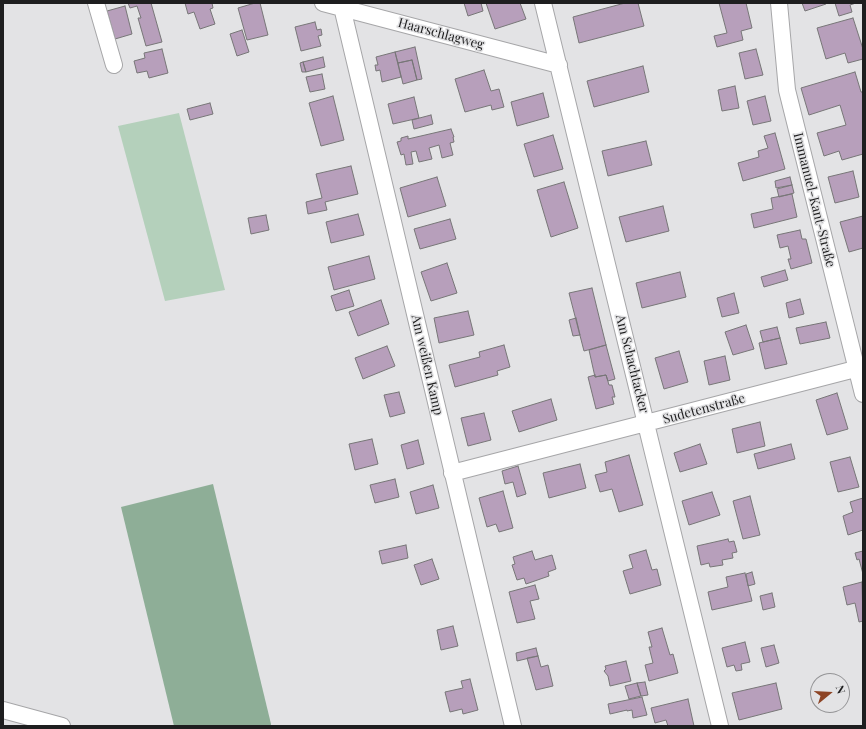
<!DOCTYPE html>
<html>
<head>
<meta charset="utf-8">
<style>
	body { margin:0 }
	#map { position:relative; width:866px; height:729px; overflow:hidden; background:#e3e3e5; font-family:"Playfair Display",serif }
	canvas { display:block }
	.frame { position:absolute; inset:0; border:4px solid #1e1e1f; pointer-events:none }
	.north { position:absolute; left:810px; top:673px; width:40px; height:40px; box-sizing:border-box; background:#e3e3e5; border:1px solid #949496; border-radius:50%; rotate:72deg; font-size:11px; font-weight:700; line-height:16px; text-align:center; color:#1e1e1f }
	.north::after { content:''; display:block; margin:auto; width:14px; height:18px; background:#8d4425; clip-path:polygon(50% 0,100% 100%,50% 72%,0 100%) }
</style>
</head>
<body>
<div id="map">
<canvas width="866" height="729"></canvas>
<div class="frame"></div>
<div class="north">N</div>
</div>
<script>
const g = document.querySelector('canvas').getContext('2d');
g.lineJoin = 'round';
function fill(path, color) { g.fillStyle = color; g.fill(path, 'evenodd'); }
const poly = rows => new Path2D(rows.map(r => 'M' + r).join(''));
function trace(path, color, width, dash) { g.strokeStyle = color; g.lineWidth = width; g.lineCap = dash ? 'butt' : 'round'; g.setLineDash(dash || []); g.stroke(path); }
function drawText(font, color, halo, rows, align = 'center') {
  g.font = font + ' "Playfair Display",serif'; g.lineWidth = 3; g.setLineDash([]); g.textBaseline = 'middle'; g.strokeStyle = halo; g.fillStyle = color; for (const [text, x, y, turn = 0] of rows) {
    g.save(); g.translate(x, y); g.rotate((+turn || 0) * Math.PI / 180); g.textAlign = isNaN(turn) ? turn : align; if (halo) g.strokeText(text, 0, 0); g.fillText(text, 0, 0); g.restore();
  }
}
const green = poly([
	[179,113,225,290,165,301,118,126]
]);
const forest = poly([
	[213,484,271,724,271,726,174,726,121,507]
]);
const building = poly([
	[128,3,151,3,162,42,146,46,138,18,141,18,137,6,130,8,128,3],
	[185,3,212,3,213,8,210,9,215,24,200,29,194,12,188,14,185,3],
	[255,3,260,3,268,35,247,40,238,8,255,3],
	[464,3,481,3,483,11,468,16,464,3],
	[486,3,520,3,526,19,495,29,486,3],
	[625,3,638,3,644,26,579,43,573,17,625,3],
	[719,3,746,3,752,28,741,31,743,40,717,47,714,36,727,33,719,3],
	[802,3,826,3,826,4,805,11,802,3],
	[835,3,856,3,850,5,852,12,839,16,835,3],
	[125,6,132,34,115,39,107,11,125,6],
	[853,18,863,49,863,59,848,63,845,53,826,59,817,28,853,18],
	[315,22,317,30,321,29,322,35,318,36,321,46,301,51,295,27,315,22],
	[242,30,249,52,237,56,230,34,242,30],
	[415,47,422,79,417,80,412,60,398,63,395,52,415,47],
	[162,49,168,73,149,78,147,71,137,73,134,61,145,58,144,53,162,49],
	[756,49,763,75,745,79,739,53,756,49],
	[395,52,401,77,382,82,380,70,376,71,375,65,378,65,376,57,395,52],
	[323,57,325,67,306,72,303,62,323,57],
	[412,60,417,80,403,84,398,63,412,60],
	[303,62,306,72,302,72,300,63,303,62],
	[643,66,649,92,594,107,587,81,643,66],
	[484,70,491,91,499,89,504,107,492,110,491,105,465,112,455,79,484,70],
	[855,72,861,92,863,92,863,154,842,160,839,151,824,156,817,133,846,125,840,105,809,115,801,88,855,72],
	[322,74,325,89,310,92,306,77,322,74],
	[735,86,739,108,722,111,718,90,735,86],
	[543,93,549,117,517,126,511,102,543,93],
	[333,96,344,140,321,146,309,103,333,96],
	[765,96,771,121,753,125,747,101,765,96],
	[414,97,419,118,393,124,388,104,414,97],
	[210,103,213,114,190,120,187,109,210,103],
	[431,115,433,124,414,129,412,120,431,115],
	[451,129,454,137,453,137,454,142,450,143,453,155,442,158,439,145,429,148,432,159,419,162,416,151,411,152,413,164,406,165,404,154,401,155,397,142,401,141,401,138,408,136,408,139,451,129],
	[775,133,785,169,743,181,738,163,759,157,758,151,768,148,764,136,775,133],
	[553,135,563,169,534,177,524,144,553,135],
	[646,141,652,165,608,176,602,151,646,141],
	[351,166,358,194,325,202,327,210,308,214,306,202,322,198,316,174,351,166],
	[853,171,859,197,835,203,828,177,853,171],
	[437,177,446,206,408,217,400,188,437,177],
	[790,177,792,185,776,188,775,181,790,177],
	[564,182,578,228,551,237,537,190,564,182],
	[792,185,794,193,779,197,777,189,792,185],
	[792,194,797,217,754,228,751,214,773,209,771,198,792,194],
	[663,206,669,231,626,242,619,217,663,206],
	[358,214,364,235,331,243,326,222,358,214],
	[266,215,269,230,251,234,248,218,266,215],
	[863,216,863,248,849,252,840,222,863,216],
	[450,219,456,239,420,249,414,229,450,219],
	[800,230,802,239,806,239,812,263,791,269,788,259,791,259,788,246,780,248,777,235,800,230],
	[369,256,375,279,334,290,328,267,369,256],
	[447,263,457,293,431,301,421,272,447,263],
	[785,270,788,280,764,287,761,277,785,270],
	[680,272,686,297,642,308,636,283,680,272],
	[592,288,606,345,584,351,569,293,592,288],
	[349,290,354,306,336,311,331,296,349,290],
	[734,293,739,313,722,317,717,298,734,293],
	[800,299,804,314,789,318,786,303,800,299],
	[381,300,389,324,358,336,349,312,381,300],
	[468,311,474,335,439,343,434,318,468,311],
	[576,318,580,335,573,336,569,320,576,318],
	[826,322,830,338,800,344,796,328,826,322],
	[746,325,754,349,733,355,725,332,746,325],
	[777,327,780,338,763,342,760,331,777,327],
	[780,338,787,364,765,369,759,343,780,338],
	[504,345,510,367,497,371,498,375,455,387,449,365,480,357,479,352,504,345],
	[606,345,615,379,608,381,606,375,595,377,589,350,606,345],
	[387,346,395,366,363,379,355,358,387,346],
	[679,351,688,382,664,389,655,358,679,351],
	[725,356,730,380,709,385,704,361,725,356],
	[595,375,595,377,606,375,609,385,612,385,615,397,612,397,614,404,596,409,588,377,595,375],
	[399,392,405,413,390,417,384,395,399,392],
	[837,393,848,429,827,435,816,400,837,393],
	[551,399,557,420,519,432,512,411,551,399],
	[484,413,491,440,468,446,461,418,484,413],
	[760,422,765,446,737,453,732,429,760,422],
	[372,439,378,464,355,470,349,444,372,439],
	[418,440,424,464,407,469,401,445,418,440],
	[700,444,707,464,680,472,674,453,700,444],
	[791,444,795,459,758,469,754,454,791,444],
	[629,455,643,505,619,512,612,489,600,492,595,475,607,472,605,462,629,455],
	[850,457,859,487,838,492,830,462,850,457],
	[580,464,586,488,549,498,543,473,580,464],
	[518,466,526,494,517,497,513,482,505,484,502,471,518,466],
	[395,479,399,497,375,503,370,485,395,479],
	[433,485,439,508,416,514,410,492,433,485],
	[503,491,513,528,499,532,496,524,487,527,479,498,503,491],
	[712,492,720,515,689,525,682,501,712,492],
	[750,496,760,535,743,539,733,501,750,496],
	[863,498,863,530,848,535,843,516,853,512,850,502,863,498],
	[728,539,729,542,734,541,737,552,732,553,733,558,722,560,723,565,710,567,709,563,701,565,697,546,728,539],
	[406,545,408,558,382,564,379,551,406,545],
	[646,550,652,570,657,569,661,585,630,594,623,571,633,568,629,555,646,550],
	[532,551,535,560,552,555,556,569,548,572,549,576,526,584,524,578,517,580,512,565,515,564,513,557,532,551],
	[863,551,863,574,859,559,857,560,855,553,863,551],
	[432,559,439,579,421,585,414,565,432,559],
	[752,572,755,584,748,586,746,574,752,572],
	[745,573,752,601,712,610,708,592,728,587,726,577,745,573],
	[862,582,863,621,859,622,855,603,847,605,843,587,862,582],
	[535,585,539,599,530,601,535,619,517,623,509,592,535,585],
	[772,593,775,607,763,610,760,596,772,593],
	[453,626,458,646,441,650,437,630,453,626],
	[662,628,670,655,673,654,678,673,649,681,645,665,653,663,649,647,652,647,648,632,662,628],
	[745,642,750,662,741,664,742,670,736,671,734,665,727,667,722,648,745,642],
	[774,645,779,663,766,667,761,648,774,645],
	[536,648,538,656,517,661,516,653,536,648],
	[538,656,541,667,548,665,553,686,536,690,527,658,538,656],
	[626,661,631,681,610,686,608,676,604,671,606,669,605,666,626,661],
	[470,679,478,710,463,714,462,709,450,712,445,692,463,688,461,681,470,679],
	[645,682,648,695,641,696,637,683,645,682],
	[637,683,641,696,629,699,625,686,637,683],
	[776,683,782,709,739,720,732,693,776,683],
	[642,697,647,715,633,718,632,710,627,711,627,710,610,714,608,704,642,697],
	[688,699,694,726,668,726,666,720,655,723,651,708,688,699]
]);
const minor = poly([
	[96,3,114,65],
	[323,3,559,65],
	[341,3,513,726],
	[543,3,720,726],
	[779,3,787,90,863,394],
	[452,473,863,367],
	[3,710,62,726]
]);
const streetNames = [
	["Haarschlagweg",441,34,15],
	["Immanuel-Kant-Straße",814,200,76],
	["Am Schachtacker",632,364,76],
	["Am weißen Kamp",427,365,77],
	["Sudetenstraße",704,409,-15]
];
fill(green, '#b4d0bb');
fill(forest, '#8eae97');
fill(building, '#b79fbb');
trace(building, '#777677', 1);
trace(minor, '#a6a6a8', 18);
trace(minor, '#fff', 16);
drawText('13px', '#1e1e1f', '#e3e3e5', streetNames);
</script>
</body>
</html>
